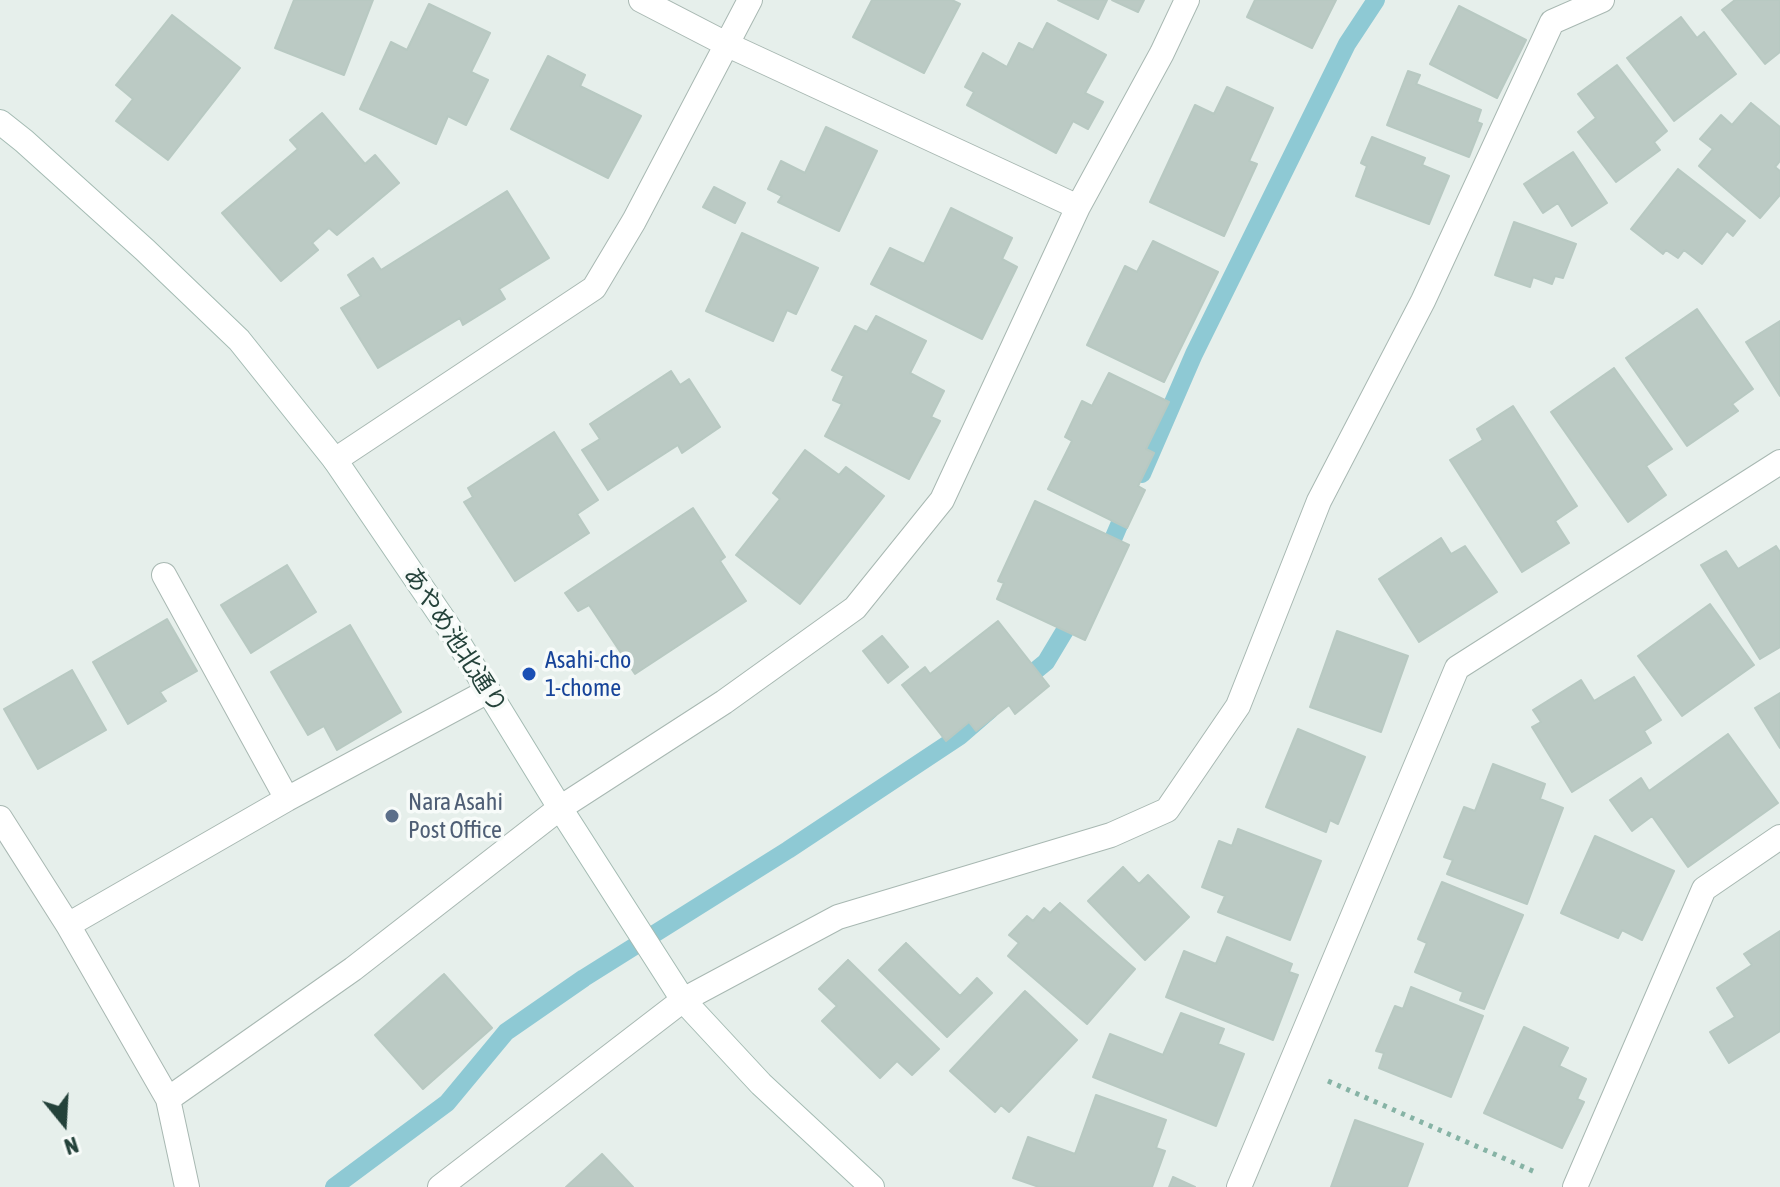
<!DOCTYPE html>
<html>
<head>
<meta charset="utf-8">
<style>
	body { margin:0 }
	#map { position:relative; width:1780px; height:1187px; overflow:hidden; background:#e6efeb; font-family:"Asap Condensed",sans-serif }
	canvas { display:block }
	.north { position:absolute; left:24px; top:1083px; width:80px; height:80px; -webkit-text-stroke:6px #f7fbf9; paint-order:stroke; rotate:162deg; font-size:22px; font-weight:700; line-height:32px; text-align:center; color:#24423a }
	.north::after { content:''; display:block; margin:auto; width:28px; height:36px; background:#24423a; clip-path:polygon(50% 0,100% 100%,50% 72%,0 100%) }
</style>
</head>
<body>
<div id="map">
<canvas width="1780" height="1187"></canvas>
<div class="north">N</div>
</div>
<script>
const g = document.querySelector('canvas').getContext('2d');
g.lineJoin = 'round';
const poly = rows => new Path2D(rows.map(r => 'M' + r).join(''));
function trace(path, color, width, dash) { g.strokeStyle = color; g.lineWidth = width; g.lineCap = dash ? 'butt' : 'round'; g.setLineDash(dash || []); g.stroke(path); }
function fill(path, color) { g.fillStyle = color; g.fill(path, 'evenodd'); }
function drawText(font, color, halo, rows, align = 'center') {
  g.font = font + ' "Asap Condensed","Noto Sans JP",sans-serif'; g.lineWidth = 7; g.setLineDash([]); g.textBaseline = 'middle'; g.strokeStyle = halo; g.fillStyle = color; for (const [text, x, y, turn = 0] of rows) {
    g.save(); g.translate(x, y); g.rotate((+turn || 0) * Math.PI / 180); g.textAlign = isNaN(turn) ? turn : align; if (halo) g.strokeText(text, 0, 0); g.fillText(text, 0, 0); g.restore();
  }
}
const stream = poly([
	[1142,474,1194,354,1347,44,1376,0],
	[1105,558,1128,504],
	[1018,685,1046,662,1076,612],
	[334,1187,447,1103,506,1032,584,978,788,850,960,736,990,710]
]);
const building = poly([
	[294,0,373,0,344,75,275,48,294,0],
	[872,0,952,0,960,4,924,73,853,37,872,0],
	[1058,0,1107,0,1098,19,1058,0],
	[1112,0,1144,0,1138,12,1112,0],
	[1255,0,1336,0,1312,48,1247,17,1255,0],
	[1735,0,1780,0,1780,52,1765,64,1722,10,1735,0],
	[429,4,490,33,471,72,488,80,466,125,448,116,436,144,360,109,391,42,407,50,429,4],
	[1459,6,1526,40,1497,98,1430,64,1459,6],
	[172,15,240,68,168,160,116,121,133,99,116,85,172,15],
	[1681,17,1697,38,1704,32,1736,74,1674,121,1627,58,1681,17],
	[1047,23,1106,55,1085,93,1103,102,1088,129,1073,121,1056,153,967,105,974,92,965,87,983,53,1007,67,1019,43,1033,50,1047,23],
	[548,56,585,75,580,86,641,116,608,178,511,129,548,56],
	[1617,65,1667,131,1654,142,1660,150,1616,182,1578,132,1596,118,1578,94,1617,65],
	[1408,71,1420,75,1416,84,1481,110,1477,122,1482,124,1469,157,1387,125,1408,71],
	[1227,87,1273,108,1249,161,1257,164,1224,236,1150,202,1195,105,1214,114,1227,87],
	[1751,103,1780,127,1780,161,1775,167,1780,171,1780,195,1760,218,1699,166,1713,149,1700,139,1721,115,1732,125,1751,103],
	[322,113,365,164,375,155,399,183,337,235,329,228,312,243,318,250,281,281,222,213,298,149,290,140,322,113],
	[826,127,877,151,839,231,778,202,782,196,768,189,781,161,805,173,826,127],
	[1372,137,1425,158,1422,165,1449,176,1429,224,1356,196,1367,166,1361,163,1372,137],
	[1573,152,1607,203,1572,226,1558,203,1543,213,1524,184,1573,152],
	[1678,169,1745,221,1733,236,1727,231,1702,264,1684,250,1678,258,1666,250,1663,254,1631,229,1678,169],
	[714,187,745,203,735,223,703,207,714,187],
	[507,191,549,258,499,289,505,299,463,325,460,318,378,368,341,308,361,296,348,275,373,258,381,270,507,191],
	[951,208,1012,238,1002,259,1017,267,982,339,871,284,890,248,924,264,951,208],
	[1514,222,1576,244,1563,278,1555,276,1552,284,1533,277,1530,287,1495,275,1514,222],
	[742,233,818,268,796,314,787,310,773,341,706,311,742,233],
	[1153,241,1218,272,1164,382,1087,345,1125,266,1137,272,1153,241],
	[1697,309,1753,389,1732,404,1738,411,1687,446,1626,358,1697,309],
	[876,316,926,341,910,373,944,391,931,417,940,421,909,479,825,436,842,404,833,400,844,376,832,370,855,326,867,332,876,316],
	[1780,321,1780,396,1746,342,1780,321],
	[1614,368,1672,449,1646,466,1666,495,1628,522,1551,412,1614,368],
	[671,371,680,385,689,379,720,427,682,453,678,445,608,490,582,450,600,439,590,424,671,371],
	[1109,373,1169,402,1146,449,1154,453,1138,486,1145,490,1127,528,1048,489,1072,441,1065,437,1082,401,1092,406,1109,373],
	[1513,406,1577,506,1555,521,1569,543,1522,572,1450,460,1483,440,1477,429,1513,406],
	[554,432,598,500,577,514,589,533,515,581,464,502,473,497,468,488,554,432],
	[805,450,839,475,846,467,884,496,800,604,736,555,780,499,773,493,805,450],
	[1035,501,1129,545,1085,640,997,599,1004,583,998,581,1035,501],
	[693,508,725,557,720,561,746,601,635,674,589,605,578,611,565,593,693,508],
	[1441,538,1451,554,1465,546,1497,592,1419,642,1379,579,1441,538],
	[1776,546,1780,552,1780,647,1760,659,1701,565,1726,551,1738,569,1776,546],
	[287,565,316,612,251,653,221,605,287,565],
	[1710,604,1754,665,1682,716,1638,656,1710,604],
	[167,619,197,671,160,692,166,701,128,724,93,662,167,619],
	[998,621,1049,686,1015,714,1009,705,976,731,969,722,946,741,902,685,925,667,930,674,998,621],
	[350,625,401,712,337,750,324,726,308,735,271,672,350,625],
	[1337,631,1408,656,1381,732,1310,707,1337,631],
	[882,636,908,667,888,683,863,651,882,636],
	[72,670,106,730,38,769,4,709,72,670],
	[1634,677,1661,720,1644,731,1651,743,1572,792,1532,727,1541,722,1533,710,1581,680,1594,701,1634,677],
	[1780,693,1780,748,1755,708,1780,693],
	[1298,729,1365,757,1338,824,1330,820,1326,832,1266,807,1298,729],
	[1728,734,1778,803,1688,867,1652,816,1632,831,1610,800,1641,778,1649,791,1728,734],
	[1493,764,1545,784,1540,799,1563,808,1527,904,1447,874,1453,860,1444,857,1464,807,1475,811,1493,764],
	[1238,829,1321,861,1290,940,1218,912,1225,896,1202,887,1219,841,1232,846,1238,829],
	[1595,836,1674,871,1642,940,1622,930,1618,938,1561,913,1595,836],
	[1123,867,1139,884,1148,875,1189,917,1145,960,1088,901,1123,867],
	[1442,882,1523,915,1484,1009,1460,1000,1463,992,1415,972,1427,943,1418,939,1442,882],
	[1060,903,1135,969,1087,1024,1008,956,1019,943,1009,935,1027,916,1033,921,1044,908,1050,913,1060,903],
	[1780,931,1780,1031,1729,1063,1710,1032,1735,1017,1717,988,1752,965,1744,954,1780,931],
	[1227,937,1292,964,1289,972,1298,975,1273,1040,1166,997,1184,951,1216,964,1227,937],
	[906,943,960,996,977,978,992,993,947,1037,879,970,906,943],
	[848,960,939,1049,912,1075,897,1061,880,1078,822,1021,837,1006,819,989,848,960],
	[444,974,492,1028,423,1089,375,1035,444,974],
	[1411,987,1483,1016,1451,1097,1379,1068,1384,1053,1376,1051,1395,1006,1403,1009,1411,987],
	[1025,991,1077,1040,1009,1112,1001,1105,995,1112,950,1071,1025,991],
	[1181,1013,1224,1029,1218,1044,1244,1054,1216,1126,1093,1077,1110,1034,1163,1055,1181,1013],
	[1524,1027,1568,1048,1559,1066,1586,1079,1577,1099,1584,1102,1562,1148,1484,1113,1524,1027],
	[1096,1095,1166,1120,1156,1148,1165,1151,1152,1187,1039,1187,1013,1178,1028,1137,1075,1154,1096,1095],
	[1355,1120,1423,1144,1407,1187,1331,1187,1355,1120],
	[602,1154,633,1187,566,1187,602,1154],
	[1173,1177,1195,1187,1169,1187,1173,1177]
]);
const path = poly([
	[1328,1081,1535,1172]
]);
const street = poly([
	[641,0,728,45,1078,207],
	[335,460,594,288,634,221,750,0],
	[164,575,287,799],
	[0,818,68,925,168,1099,187,1187],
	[68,925,287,799,488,691],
	[168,1099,353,969,560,808,724,702,855,608,942,500,1078,207,1162,53,1187,0],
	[440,1187,683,1000,838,917,1111,835,1167,810,1238,706,1319,501,1423,301,1552,22,1602,0],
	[1239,1187,1457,668,1780,462],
	[1575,1187,1704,889,1780,837]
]);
const secondary = poly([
	[0,122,24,141,145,250,239,340,335,460,452,632,560,808,683,1000,761,1084,872,1187]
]);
const markers = [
	[529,674,8,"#1a4fb4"],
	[392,816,8,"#5c6f8a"]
];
const streetNames = [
	["あやめ池北通り",455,640,57]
];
const transitNames = [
	["Asahi-cho",545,660],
	["1-chome",545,688]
];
const serviceNames = [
	["Nara Asahi",408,802],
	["Post Office",408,830]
];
trace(stream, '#8ec9d4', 18);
fill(building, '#bbcac4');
trace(building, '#b8c9c2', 2);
trace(street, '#a8b8b2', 26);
trace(secondary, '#a4bbb3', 26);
trace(path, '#86b3a5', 5, [4, 6]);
trace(street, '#fff', 24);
trace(secondary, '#fff', 24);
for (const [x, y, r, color] of markers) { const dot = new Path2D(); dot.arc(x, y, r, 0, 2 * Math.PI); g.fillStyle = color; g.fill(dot); trace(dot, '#f7fbf9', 3); }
drawText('24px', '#24423a', '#f7fbf9', streetNames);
drawText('24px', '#164399', '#f7fbf9', transitNames, 'left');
drawText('24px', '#4e5e75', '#f7fbf9', serviceNames, 'left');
</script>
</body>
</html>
